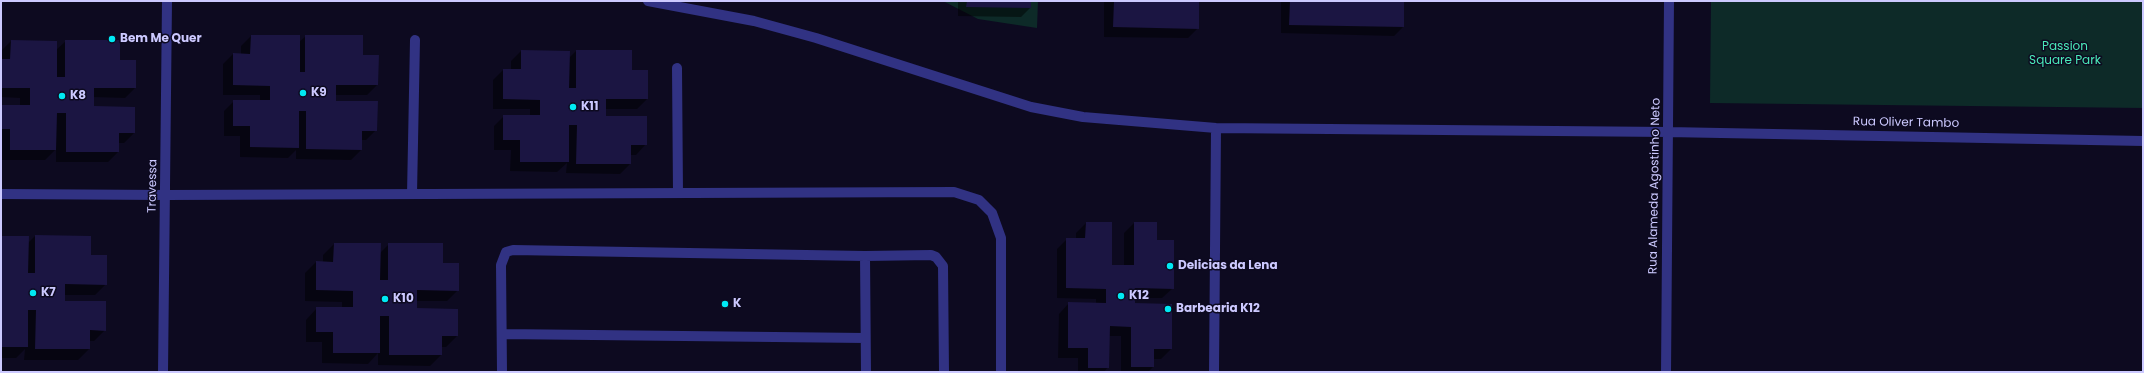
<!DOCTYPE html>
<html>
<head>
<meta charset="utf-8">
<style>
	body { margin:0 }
	#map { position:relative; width:2144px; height:373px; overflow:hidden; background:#0d0a20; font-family:Poppins,sans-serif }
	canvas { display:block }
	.frame { position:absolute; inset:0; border:2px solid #ccc9ff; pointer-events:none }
</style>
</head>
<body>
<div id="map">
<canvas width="2144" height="373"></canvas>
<div class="frame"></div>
</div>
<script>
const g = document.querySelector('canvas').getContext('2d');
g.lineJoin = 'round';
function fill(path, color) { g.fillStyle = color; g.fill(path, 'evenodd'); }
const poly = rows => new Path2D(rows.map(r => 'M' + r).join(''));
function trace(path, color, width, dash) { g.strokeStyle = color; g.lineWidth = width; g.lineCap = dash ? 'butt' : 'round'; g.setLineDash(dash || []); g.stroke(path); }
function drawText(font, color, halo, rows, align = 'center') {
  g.font = font + ' Poppins,sans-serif'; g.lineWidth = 3; g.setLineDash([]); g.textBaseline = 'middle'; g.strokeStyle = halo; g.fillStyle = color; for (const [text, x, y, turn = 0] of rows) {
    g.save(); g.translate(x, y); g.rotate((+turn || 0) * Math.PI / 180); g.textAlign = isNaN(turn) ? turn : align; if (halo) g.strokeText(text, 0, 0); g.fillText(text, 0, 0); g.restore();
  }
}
const green = poly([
	[943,1,1038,1,1037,28,978,19],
	[1711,1,2143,1,2143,108,1710,103]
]);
const shadow = poly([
	[958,1,1030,1,1030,8,1021,17,958,16],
	[1104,1,1198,1,1198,28,1188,38,1104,37],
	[1281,1,1403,1,1403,27,1394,36,1281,33],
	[251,36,299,42,306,36,362,56,377,85,367,95,335,95,335,102,376,130,366,140,361,140,361,150,351,160,296,159,296,150,288,158,240,157,240,136,224,136,224,111,234,101,260,101,260,95,223,95,223,64,233,54,241,55,241,46],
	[11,41,56,50,66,41,119,61,135,88,125,98,93,97,93,107,134,133,124,143,118,143,118,152,108,162,56,162,56,149,45,160,1,160,1,106,20,106,20,98,1,97,1,51],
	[521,51,568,59,576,51,631,71,647,99,637,109,605,109,605,117,646,144,636,155,630,155,630,164,620,174,566,173,567,163,557,172,510,171,511,150,494,150,494,126,504,116,530,116,530,109,493,109,493,80,503,70,511,70,511,61],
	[1086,223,1112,266,1124,266,1124,233,1134,223,1156,223,1156,241,1173,288,1162,298,1134,298,1134,304,1171,349,1161,359,1153,359,1153,367,1148,372,1121,372,1121,336,1109,336,1108,367,1104,372,1078,372,1078,358,1058,358,1059,314,1069,303,1096,304,1096,299,1057,298,1057,249,1067,239,1076,239,1076,233],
	[35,236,90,256,106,284,95,295,64,295,64,302,105,330,94,341,89,341,89,349,78,360,24,360,25,349,16,358,1,358,1,237,27,244],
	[334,244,380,253,389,244,442,264,458,290,447,301,416,301,416,309,457,336,446,347,441,347,441,355,430,366,378,365,378,353,368,364,322,363,322,342,306,342,306,320,317,308,342,308,342,302,305,301,305,273,316,262,323,262,323,255]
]);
const building = poly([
	[967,1,1031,1,1031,8,966,7],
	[1114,1,1199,1,1199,29,1113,27],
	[1290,1,1404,1,1404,27,1289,25],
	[251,35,300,35,300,72,305,72,305,35,363,35,363,55,379,55,378,85,336,85,336,101,378,101,377,131,362,131,362,150,306,149,306,111,299,111,299,148,250,147,250,126,233,126,233,100,270,100,270,86,233,85,233,53,250,54],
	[11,40,57,41,57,77,65,77,65,40,120,40,120,60,136,60,136,88,94,88,94,106,135,107,135,133,119,133,119,152,66,152,66,113,57,113,56,150,10,150,10,129,1,129,1,105,30,105,30,88,1,88,1,59,10,59],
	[521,50,570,51,569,88,576,88,576,50,632,50,632,70,648,70,648,99,606,99,606,116,647,116,647,145,631,145,631,164,576,164,577,125,569,125,569,162,520,162,520,140,503,140,503,115,540,115,540,100,503,99,503,69,521,69],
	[1086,222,1112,222,1112,265,1134,265,1134,222,1157,222,1157,240,1174,240,1174,289,1135,288,1135,303,1172,304,1172,349,1154,349,1154,367,1131,367,1131,327,1110,326,1109,368,1088,368,1088,348,1068,348,1068,302,1106,303,1106,289,1066,288,1066,238,1085,238],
	[35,235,91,236,91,255,107,255,107,285,65,284,65,301,106,301,106,331,90,330,90,349,35,349,36,310,28,310,28,347,1,347,1,236,29,236,28,273,35,273],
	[334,243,381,243,380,280,388,280,388,243,443,243,443,263,459,263,459,291,417,290,417,308,458,309,458,336,442,336,442,355,389,355,389,316,380,316,380,353,333,353,333,332,316,332,316,307,353,307,353,291,316,290,316,261,333,262]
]);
const minor = poly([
	[648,1,754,21,816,38,1031,107,1083,117,1216,128,1668,132,2143,141],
	[677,68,678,193],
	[1,194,166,195,954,192,979,200,992,213,1001,238,1001,372],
	[412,194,415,40],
	[865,256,866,372],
	[502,334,865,338],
	[163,372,167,1],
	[502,372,501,265,506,252,513,250,865,256,931,255,936,257,943,266,944,372],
	[1214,372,1216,128],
	[1666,372,1669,1]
]);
const markers = [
	[112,39,4,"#00e9f4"],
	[303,93,4,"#00e9f4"],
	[62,96,4,"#00e9f4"],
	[573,107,4,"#00e9f4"],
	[1170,266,4,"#00e9f4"],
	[33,293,4,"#00e9f4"],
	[1121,296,4,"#00e9f4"],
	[385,299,4,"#00e9f4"],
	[725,304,4,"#00e9f4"],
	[1168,309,4,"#00e9f4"]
];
const poiNames = [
	["Bem Me Quer",120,39],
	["K9",311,93],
	["K8",70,96],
	["K11",581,107],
	["Delicias da Lena",1178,266],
	["K7",41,293],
	["K12",1129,296],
	["K10",393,299],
	["K",733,304],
	["Barbearia K12",1176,309]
];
const parkNames = [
	["Passion",2065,47],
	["Square Park",2065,61]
];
const streetNames = [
	["Rua Oliver Tambo",1906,123,1],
	["Travessa",153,186,-89],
	["Rua Alameda Agostinho Neto",1655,186,-89]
];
fill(green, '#0d2a28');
fill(shadow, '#0007');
fill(building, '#1b1542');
trace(minor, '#313283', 10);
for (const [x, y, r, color] of markers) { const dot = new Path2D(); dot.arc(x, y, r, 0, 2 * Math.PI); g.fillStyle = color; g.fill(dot); trace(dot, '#0d0a20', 1.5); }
drawText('bold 12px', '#ccc9ff', '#0d0a20', poiNames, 'left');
drawText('12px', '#4aeab9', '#0d0a20', parkNames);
drawText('12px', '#ccc9ff', '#0d0a20', streetNames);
</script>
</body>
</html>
